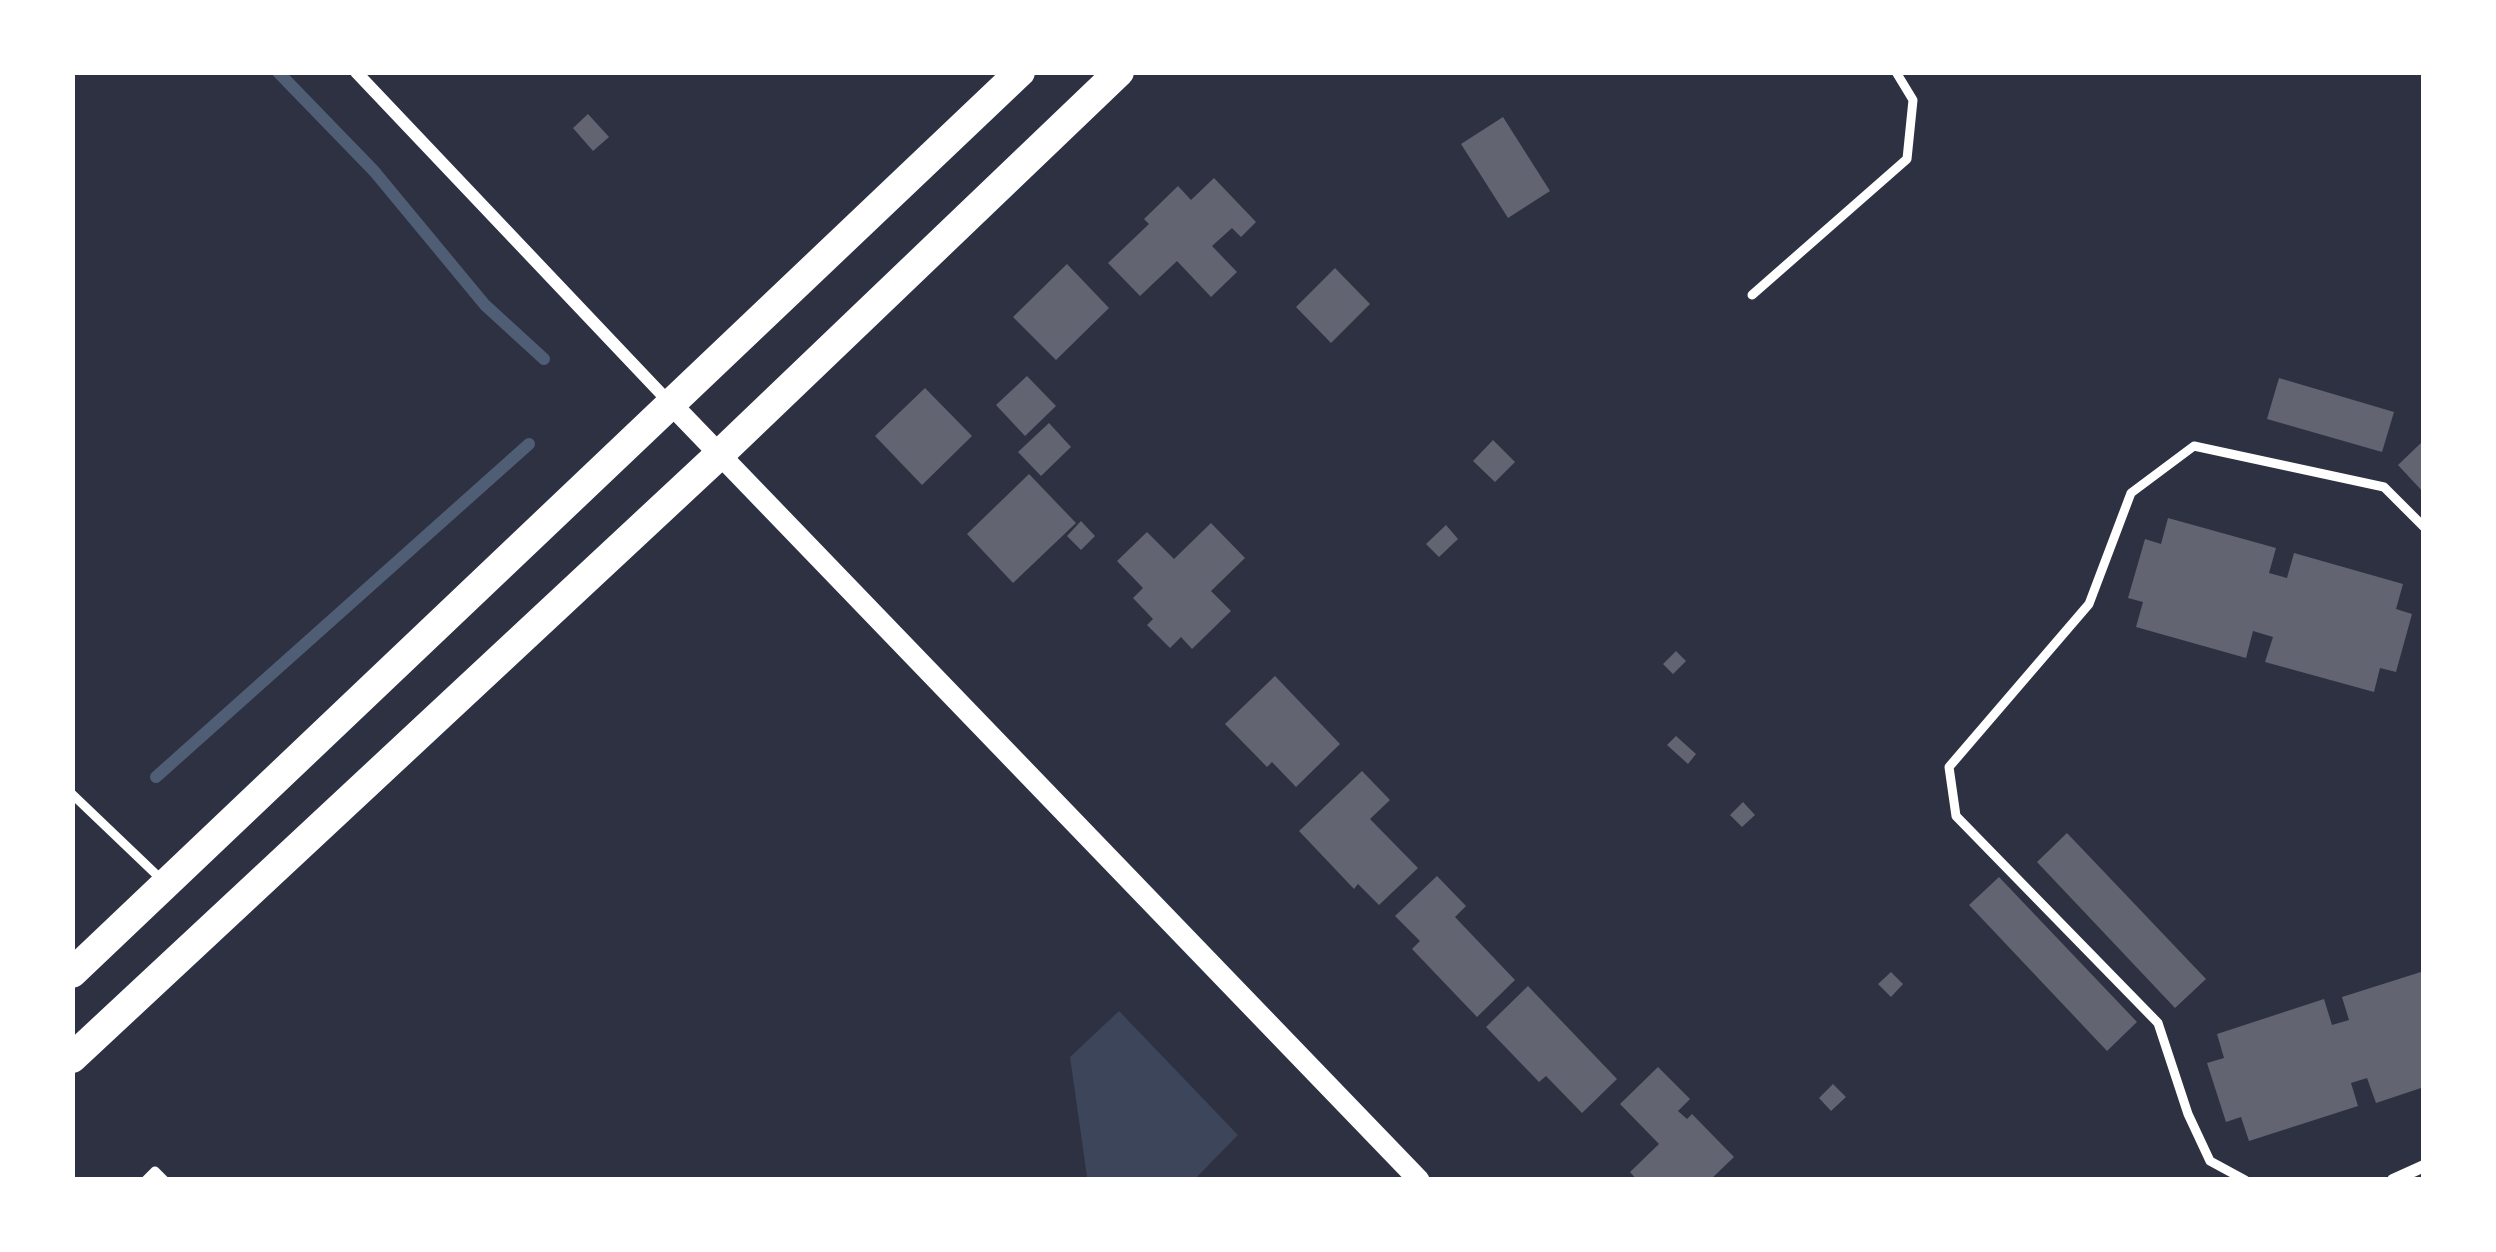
<!DOCTYPE html>
<html>
<head>
<meta charset="utf-8">
<style>
	body { margin:0 }
	#map { position:relative; width:2496px; height:1252px; overflow:hidden; background:#2d3142; font-family:"PT Sans Narrow",sans-serif }
	canvas { display:block }
	.frame { position:absolute; inset:0; border:75px solid #fff; pointer-events:none }
</style>
</head>
<body>
<div id="map">
<canvas width="2496" height="1252"></canvas>
<div class="frame"></div>
</div>
<script>
const g = document.querySelector('canvas').getContext('2d');
g.lineJoin = 'round';
function fill(path, color) { g.fillStyle = color; g.fill(path, 'evenodd'); }
const poly = rows => new Path2D(rows.map(r => 'M' + r).join(''));
function trace(path, color, width, dash) { g.strokeStyle = color; g.lineWidth = width; g.lineCap = dash ? 'butt' : 'round'; g.setLineDash(dash || []); g.stroke(path); }
const green = poly([
	[1119,1011,1238,1135,1194,1180,1090,1180,1087,1177,1070,1057]
]);
const stream = poly([
	[278,72,374,171,485,305,544,359],
	[156,777,529,444]
]);
const building = poly([
	[588,114,609,137,593,151,573,128],
	[1503,117,1550,191,1508,218,1461,144],
	[1214,178,1256,222,1241,237,1232,228,1212,246,1237,272,1211,297,1177,261,1140,296,1108,263,1149,224,1144,219,1178,186,1191,200],
	[1067,264,1109,308,1056,360,1013,317],
	[1335,268,1370,304,1331,343,1296,307],
	[1027,376,1056,406,1025,436,996,405],
	[2279,378,2394,412,2382,452,2267,419],
	[925,388,972,436,922,485,875,436],
	[1049,423,1071,447,1041,476,1018,452],
	[1493,440,1515,462,1495,482,1473,461],
	[2424,440,2424,493,2398,465],
	[1029,474,1076,523,1013,583,967,534],
	[2168,518,2276,548,2269,573,2287,578,2294,553,2403,584,2396,609,2412,614,2396,672,2380,668,2374,692,2265,662,2273,637,2253,631,2246,658,2136,627,2143,602,2128,598,2145,539,2161,544],
	[1081,521,1095,536,1081,550,1067,536],
	[1211,523,1245,558,1211,591,1231,611,1192,649,1181,637,1170,648,1147,625,1153,619,1133,598,1143,588,1117,561,1147,532,1174,559],
	[1446,525,1458,539,1439,557,1426,544],
	[1676,651,1686,661,1673,674,1663,664],
	[1275,676,1340,744,1296,787,1272,762,1267,767,1225,724],
	[1676,736,1696,754,1688,764,1667,745],
	[1362,771,1390,800,1370,819,1418,868,1379,905,1358,884,1354,889,1299,831],
	[1743,802,1755,815,1742,827,1730,815],
	[2067,833,2206,979,2175,1008,2037,862],
	[1437,876,1466,906,1455,917,1515,980,1477,1017,1412,949,1420,941,1395,916],
	[1999,877,2137,1022,2107,1051,1969,905],
	[2424,971,2424,1087,2376,1103,2367,1078,2351,1083,2358,1106,2249,1141,2241,1117,2226,1122,2207,1063,2224,1058,2217,1034,2324,999,2332,1025,2349,1020,2342,997],
	[1891,972,1903,984,1891,997,1878,984],
	[1528,986,1617,1079,1582,1113,1546,1076,1539,1082,1486,1027],
	[1658,1067,1690,1099,1678,1111,1687,1119,1692,1114,1734,1157,1710,1180,1637,1180,1630,1172,1659,1144,1620,1104],
	[1833,1084,1846,1097,1831,1111,1819,1098]
]);
const service = poly([
	[1752,295,1907,159,1913,100,1896,72],
	[72,794,162,880],
	[146,1180,155,1171,164,1180],
	[2245,1180,2210,1161,2188,1114,2158,1023,1956,816,1949,767,2089,604,2131,493,2194,446,2384,487,2424,527]
]);
const minor = poly([
	[356,72,669,402],
	[2393,1180,2424,1166]
]);
const tertiary = poly([
	[671,404,1419,1180]
]);
const primary = poly([
	[72,973,1020,72],
	[72,1058,720,454,1119,72]
]);
fill(green, '#3c4559');
trace(stream, '#4f5d75', 12);
fill(building, '#626471');
trace(service, '#fff', 9);
trace(minor, '#fff', 12);
trace(tertiary, '#fff', 21);
trace(primary, '#fff', 30);
</script>
</body>
</html>
